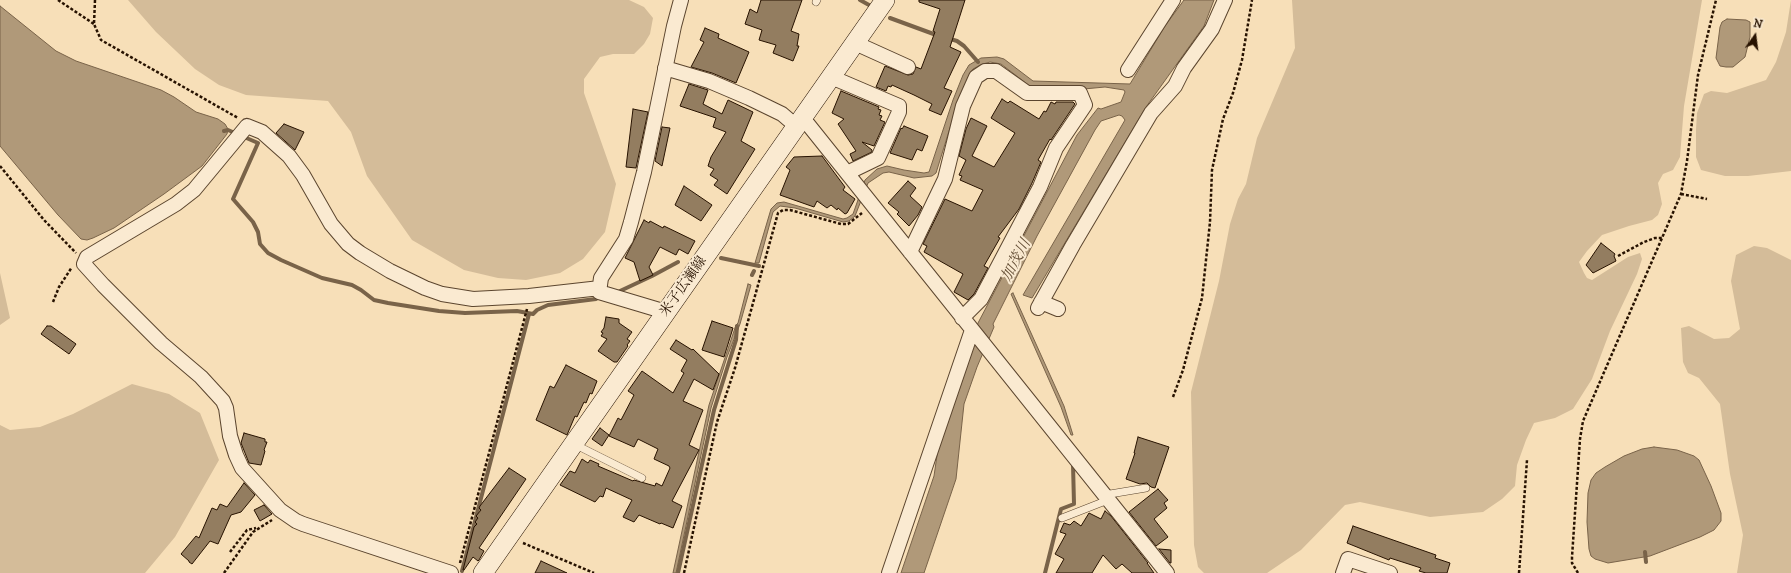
<!DOCTYPE html>
<html>
<head>
<meta charset="utf-8">
<style>
	body { margin:0 }
	#map { position:relative; width:1791px; height:573px; overflow:hidden; background:#f7dfb8; font-family:"IM FELL DW Pica",serif }
	canvas { display:block }
	.north { position:absolute; left:1735px; top:16px; width:40px; height:40px; -webkit-text-stroke:3px #faead1; paint-order:stroke; rotate:14deg; font-size:11px; font-weight:700; line-height:16px; text-align:center; color:#271200 }
	.north::after { content:''; display:block; margin:auto; width:14px; height:18px; background:#271200; clip-path:polygon(50% 0,100% 100%,50% 72%,0 100%) }
</style>
</head>
<body>
<div id="map">
<canvas width="1791" height="573"></canvas>
<div class="north">N</div>
</div>
<script>
const g = document.querySelector('canvas').getContext('2d');
g.lineJoin = 'round';
function fill(path, color) { g.fillStyle = color; g.fill(path, 'evenodd'); }
const poly = rows => new Path2D(rows.map(r => 'M' + r).join(''));
function trace(path, color, width, dash) { g.strokeStyle = color; g.lineWidth = width; g.lineCap = dash ? 'butt' : 'round'; g.setLineDash(dash || []); g.stroke(path); }
function drawText(font, color, halo, rows, align = 'center') {
  g.font = font + ' "IM FELL DW Pica","Noto Serif JP",serif'; g.lineWidth = 4; g.setLineDash([]); g.textBaseline = 'middle'; g.strokeStyle = halo; g.fillStyle = color; for (const [text, x, y, turn = 0] of rows) {
    g.save(); g.translate(x, y); g.rotate((+turn || 0) * Math.PI / 180); g.textAlign = isNaN(turn) ? turn : align; if (halo) g.strokeText(text, 0, 0); g.fillText(text, 0, 0); g.restore();
  }
}
const green = poly([
	[128,0,629,0,644,7,653,18,650,34,644,44,634,54,613,54,600,57,584,79,584,93,616,184,605,232,583,259,560,273,526,280,498,278,464,270,412,240,367,176,351,132,328,101,246,95,219,85,195,69,156,32],
	[1292,0,1702,0,1684,106,1680,157,1673,170,1663,174,1658,183,1662,204,1658,215,1652,220,1629,226,1602,235,1587,251,1579,262,1584,273,1587,278,1592,280,1628,257,1640,253,1642,259,1637,274,1610,331,1592,379,1573,409,1555,418,1534,423,1526,440,1517,465,1515,486,1502,499,1483,512,1430,517,1360,502,1345,505,1301,550,1267,573,1204,573,1198,567,1194,545,1191,392,1219,281,1230,224,1238,199,1246,184,1257,138,1295,48],
	[1791,0,1791,171,1748,176,1725,176,1701,170,1696,157,1696,130,1697,113,1704,94,1711,91,1727,93,1766,80,1776,62,1786,32],
	[1754,246,1767,248,1791,260,1791,573,1737,573,1743,535,1730,474,1720,404,1699,378,1688,373,1683,362,1681,328,1689,326,1714,339,1729,338,1740,329,1731,281,1736,255],
	[0,273,10,318,0,325],
	[132,384,169,394,200,413,219,460,175,537,145,573,0,573,0,425,10,430,40,427,73,414]
]);
const water = poly([
	[1184,0,1214,0,1204,26,1146,107,1032,298,1023,295,1125,120,1122,116,1119,115,1101,121,1095,130,1037,236,993,324,994,327,977,367,964,404,956,479,924,573,901,573,934,476,940,435,978,323,1077,135,1098,108,1101,109,1121,102,1125,92,1124,90,1105,87,1073,90,1031,87,1001,64,990,62,983,64,973,69,968,78,959,99,936,173,932,176,914,178,889,172,883,173,868,183,855,216,849,221,843,222,795,208,780,206,773,212,759,263,755,263,771,209,777,203,784,202,843,219,847,218,853,214,865,180,877,169,887,166,904,170,924,173,929,172,953,100,963,75,969,65,981,58,997,57,1004,59,1033,81,1130,84,1165,26,1184,0],
	[0,6,56,51,76,61,161,90,174,97,196,112,218,119,225,124,228,129,227,134,202,166,164,194,114,228,93,238,87,240,81,239,58,215,0,146,0,6],
	[1727,19,1746,20,1750,22,1750,37,1745,57,1733,67,1726,67,1720,66,1716,58,1720,27,1722,22,1727,19],
	[748,284,751,285,740,324,727,357,711,408,676,573,673,573,709,405,736,325,738,323,748,284],
	[1013,293,1064,406,1073,435,1071,435,1061,407,1011,294,1013,293],
	[1654,447,1677,450,1694,456,1699,460,1711,486,1721,513,1721,521,1714,530,1700,537,1650,556,1608,563,1595,559,1591,556,1589,549,1587,522,1588,493,1591,480,1596,473,1605,467,1624,456,1642,449,1654,447]
]);
const stream = poly([
	[860,0,869,5],
	[890,18,939,36],
	[947,38,957,41,964,46,978,62],
	[224,131,228,130,258,143,233,199,253,222,258,232,260,244,268,253,281,260,322,278,352,285,361,290,374,300,388,303,439,311,465,313,517,311,533,314,537,310,548,305,596,299],
	[721,258,759,266],
	[752,275,754,271],
	[620,291,652,276,678,262],
	[1645,552,1646,562],
	[462,571,529,314],
	[678,573,714,410,736,340,737,326],
	[1045,573,1061,509,1074,504,1073,464]
]);
const building = poly([
	[761,0,802,0,791,31,799,34,797,46,799,46,793,61,773,53,776,45,759,40,762,30,745,24,750,9,757,13,761,0],
	[919,0,965,0,950,47,961,52,944,88,952,91,941,115,929,110,932,104,914,95,892,85,891,87,888,86,886,91,876,87,885,66,908,75,913,74,916,67,921,69,935,32,933,31,940,9,919,2,919,0],
	[705,28,719,34,718,38,749,52,736,83,712,73,691,67,704,42,700,40,705,28],
	[689,84,708,90,703,104,722,114,728,100,753,112,741,141,755,149,727,194,714,185,718,180,710,175,714,169,708,166,711,157,726,132,713,127,716,118,680,106,689,84],
	[841,91,879,107,878,109,881,110,879,115,882,116,880,120,885,122,874,146,862,142,872,150,872,152,853,161,850,154,856,151,838,124,844,119,832,113,841,91],
	[1002,99,1008,103,1010,101,1039,119,1044,111,1046,112,1051,102,1055,104,1056,102,1073,102,1075,104,1051,140,1050,139,1038,160,1041,162,1032,183,1019,209,998,237,1000,238,984,266,988,268,974,294,968,300,954,292,963,274,924,252,927,246,923,244,945,199,972,211,983,190,960,180,962,176,959,175,966,160,959,156,966,129,971,118,987,126,972,156,994,167,1015,133,991,118,1002,99],
	[633,109,648,112,636,168,626,167,633,109],
	[284,124,304,132,295,150,276,133,284,124],
	[904,126,928,136,922,151,917,149,912,160,890,153,901,128,902,129,904,126],
	[662,127,670,128,662,166,655,161,662,127],
	[822,156,845,187,843,190,855,199,847,213,845,214,838,208,837,210,831,205,827,208,817,201,814,207,780,195,790,170,786,167,794,157,822,156],
	[908,181,916,188,910,196,922,207,918,215,909,226,897,214,899,212,888,203,908,181],
	[684,186,712,205,701,221,675,205,684,186],
	[644,220,649,223,650,221,663,228,664,226,695,241,688,254,679,249,676,255,660,247,649,267,653,275,640,281,634,262,625,258,644,220],
	[1601,243,1615,254,1614,256,1616,261,1593,273,1586,265,1601,243],
	[606,317,619,319,619,323,632,332,627,339,630,341,627,345,628,346,617,362,614,362,598,351,607,339,601,336,603,333,601,332,604,328,606,317],
	[712,321,733,328,724,357,702,350,712,321],
	[47,326,51,326,76,344,69,354,41,334,47,326],
	[676,340,692,350,693,349,719,374,713,390,694,379,683,401,703,410,689,445,699,450,672,501,682,506,673,528,661,523,660,524,639,515,634,522,623,517,632,500,606,488,603,497,600,496,595,502,560,485,570,471,575,473,582,459,588,463,590,460,599,464,598,466,633,481,634,480,655,486,656,483,662,486,670,468,669,466,654,459,658,449,638,439,634,447,609,436,618,418,621,420,634,395,628,391,642,371,673,393,684,373,681,371,687,360,670,349,676,340],
	[566,365,597,381,592,394,590,393,586,403,584,402,577,417,575,416,567,435,536,420,550,386,554,388,566,365],
	[600,428,609,435,602,446,592,439,600,428],
	[244,433,265,439,265,442,267,442,264,450,265,451,261,465,249,463,241,443,244,433],
	[1138,437,1169,447,1155,488,1151,487,1147,483,1140,484,1126,479,1135,453,1134,453,1138,437],
	[509,468,526,479,479,548,484,551,479,560,478,561,473,557,464,570,463,570,474,527,477,524,475,522,478,518,476,516,481,510,479,508,480,506,509,468],
	[244,483,255,495,241,512,231,515,218,544,210,541,192,564,189,562,189,561,181,554,196,536,199,538,212,508,217,510,220,504,227,507,244,483],
	[1158,489,1168,500,1164,503,1167,508,1154,519,1168,537,1156,546,1129,512,1158,489],
	[264,505,272,514,260,521,254,510,264,505],
	[1105,511,1111,516,1148,563,1147,563,1154,573,1132,573,1122,564,1116,569,1103,555,1092,573,1056,573,1064,559,1055,554,1066,534,1060,532,1064,523,1070,525,1074,521,1081,526,1089,513,1101,519,1105,511],
	[1353,526,1436,555,1435,558,1450,563,1447,573,1426,573,1419,571,1421,568,1390,558,1389,560,1347,543,1353,526],
	[1159,549,1171,550,1171,563,1170,563,1159,549],
	[541,561,567,573,535,573,541,561]
]);
const path = poly([
	[58,0,94,24],
	[95,0,94,24,101,40,238,118],
	[0,166,44,220,76,253],
	[1681,194,1707,199],
	[1618,256,1644,242,1655,238,1662,238],
	[53,302,59,287,72,267],
	[1173,397,1183,370,1202,298,1210,222,1212,170,1223,119,1233,93,1242,60,1252,0],
	[523,543,594,573],
	[230,552,247,530,256,528],
	[460,563,527,309],
	[224,573,253,532,272,520],
	[684,573,717,422,735,368,778,213,783,210,790,210,841,224,848,224,862,213],
	[1519,573,1527,460],
	[1578,573,1572,563,1572,557,1580,439,1583,421,1681,194,1687,161,1698,75,1716,0]
]);
const service = poly([
	[816,2,817,0],
	[574,444,642,478],
	[1104,495,1146,488],
	[1062,518,1108,500]
]);
const minor = poly([
	[855,43,908,67],
	[665,68,709,81,749,98,782,114,796,126],
	[1128,70,1173,0],
	[831,77,899,106,899,112,878,158,847,173],
	[803,118,1167,573],
	[910,252,945,179,963,106,976,77,985,71,996,71,1027,93,1080,93,1085,105,1056,148,1040,187,981,299,962,318],
	[1041,302,1058,309],
	[1038,308,1073,245,1151,113,1175,86,1184,68,1212,29,1225,0],
	[666,312,599,292,601,278,626,239,631,222,644,172,674,26,681,0],
	[451,573,303,524,296,521,280,510,242,468,236,455,230,436,226,408,223,401,201,377,161,343,103,285,84,264,87,257,176,204,194,190,247,126,262,132,289,156,303,175,331,224,348,244,360,253,390,271,425,288,442,294,473,299,529,296,600,288],
	[889,573,972,330],
	[1343,573,1348,559,1390,573]
]);
const secondary = poly([
	[483,573,885,0]
]);
const streetNames = [
	["米子広瀬線",684,287,-55]
];
const waterNames = [
	["加茂川",1017,261,-62]
];
fill(green, '#d4bc99');
fill(water, '#b09979');
trace(water, '#796349', 1);
trace(stream, '#796349', 4);
fill(building, '#937d60');
trace(building, '#271200', 1);
trace(service, '#5b452e', 8);
trace(minor, '#5b452e', 16);
trace(secondary, '#271200', 20);
trace(path, '#271200', 2.5, [3, 2]);
trace(service, '#faead1', 7);
trace(minor, '#faead1', 14);
trace(secondary, '#faead1', 19);
drawText('14px', '#271200', '#faead1', streetNames);
drawText('italic 15px', '#654f36', '#faead1', waterNames);
</script>
</body>
</html>
